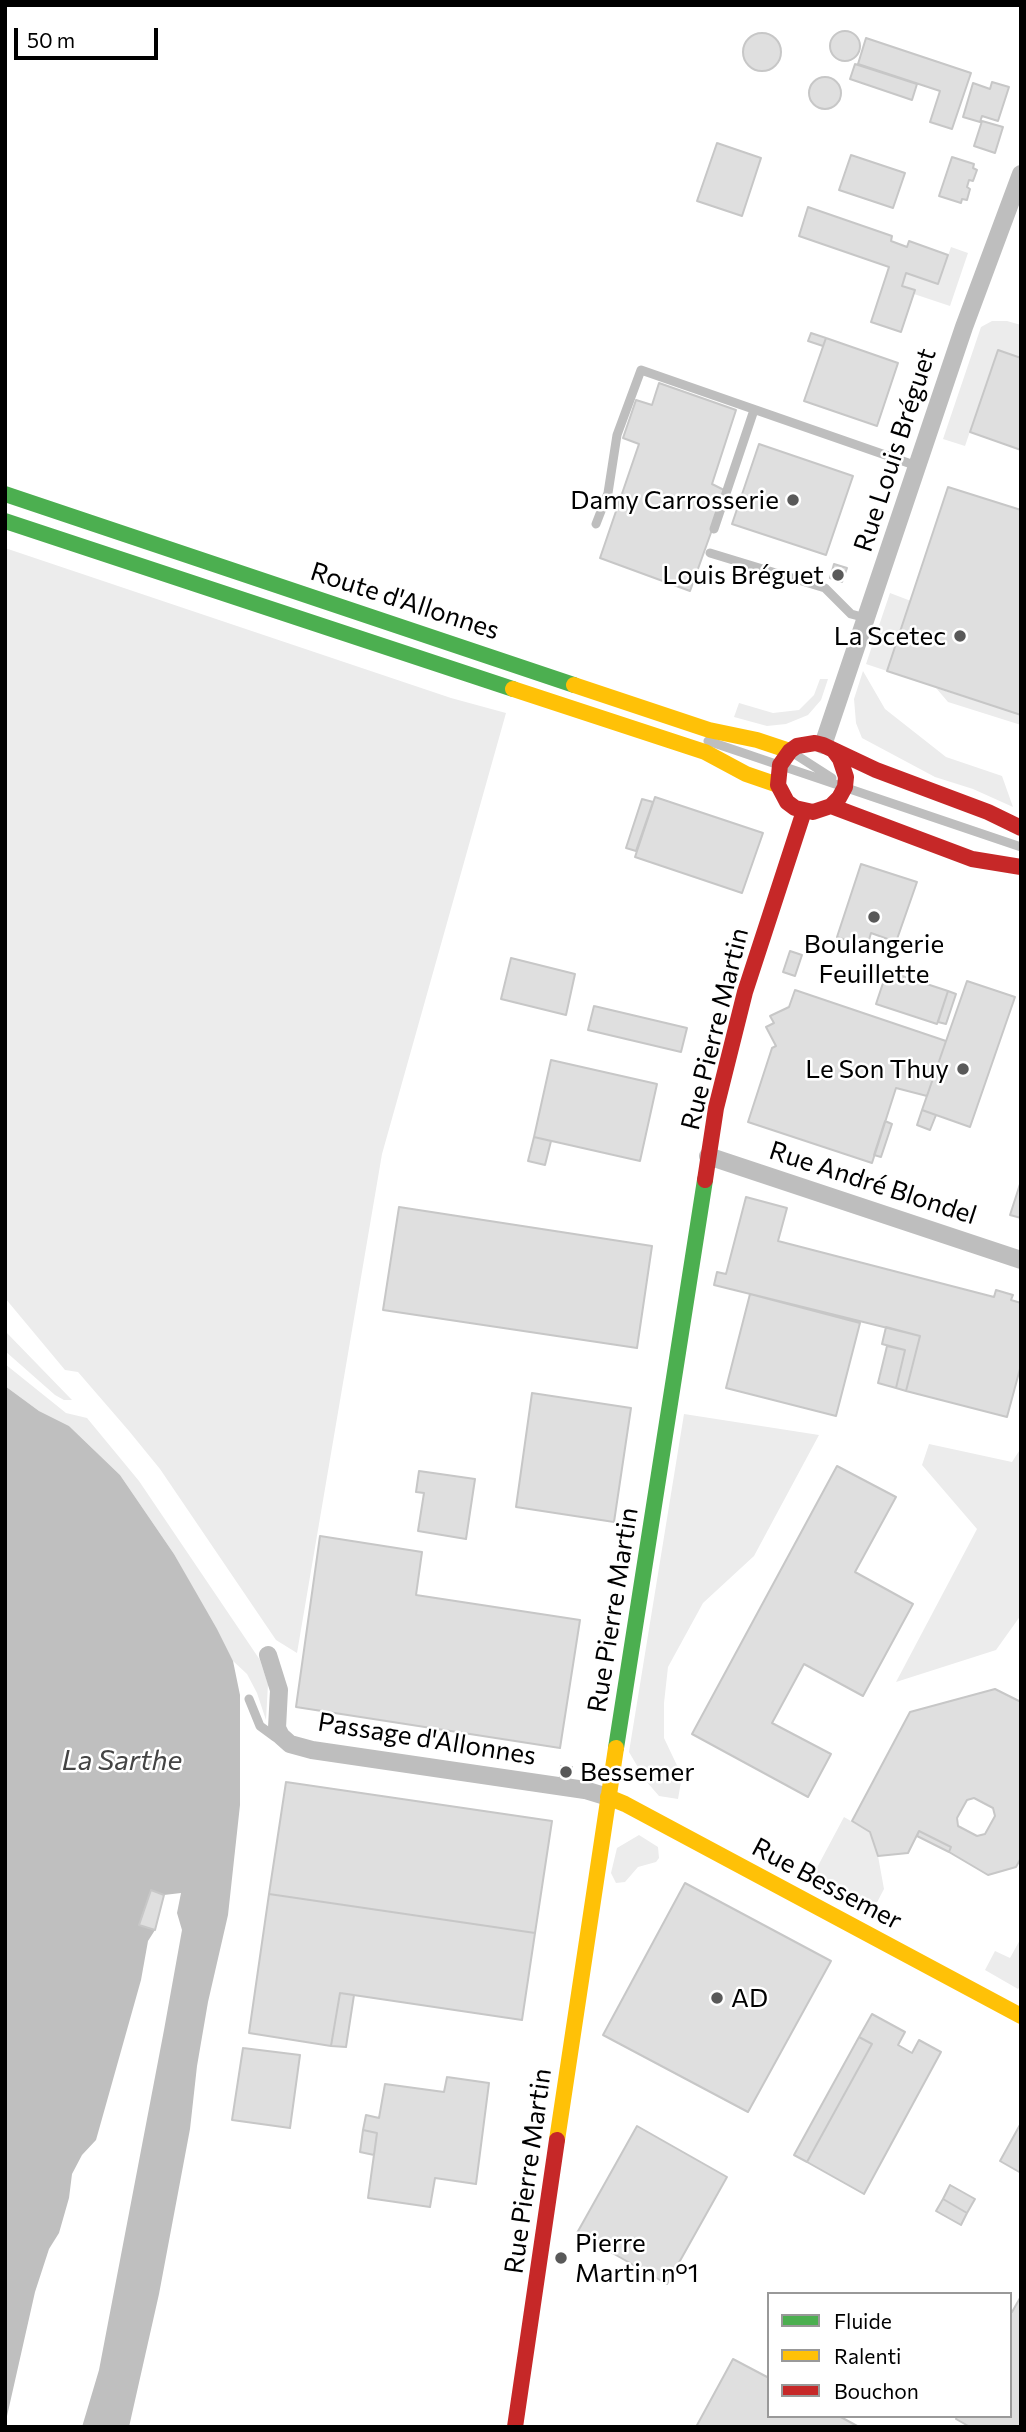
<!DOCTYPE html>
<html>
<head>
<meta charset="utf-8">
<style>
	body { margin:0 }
	#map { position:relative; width:1026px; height:2432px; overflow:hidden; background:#fff; font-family:Commissioner,sans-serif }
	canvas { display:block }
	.frame { position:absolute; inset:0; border:7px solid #000; pointer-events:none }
	.legend { position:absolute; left:767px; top:2292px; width:245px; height:126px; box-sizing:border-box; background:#fff; border:2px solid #999; margin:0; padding:9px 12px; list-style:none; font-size:21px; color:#000 }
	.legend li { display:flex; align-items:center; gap:14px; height:35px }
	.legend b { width:35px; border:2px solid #999 }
	.scale { position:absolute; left:14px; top:28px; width:144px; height:32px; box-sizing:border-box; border:4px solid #000; border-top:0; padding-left:9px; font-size:21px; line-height:24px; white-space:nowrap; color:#000; -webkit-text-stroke:5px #fff; paint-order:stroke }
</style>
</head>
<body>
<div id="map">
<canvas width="1026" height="2432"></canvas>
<div class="frame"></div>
<ul class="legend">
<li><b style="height:9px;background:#4caf50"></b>Fluide</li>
<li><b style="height:9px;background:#ffc107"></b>Ralenti</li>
<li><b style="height:9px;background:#c62828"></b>Bouchon</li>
</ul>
<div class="scale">50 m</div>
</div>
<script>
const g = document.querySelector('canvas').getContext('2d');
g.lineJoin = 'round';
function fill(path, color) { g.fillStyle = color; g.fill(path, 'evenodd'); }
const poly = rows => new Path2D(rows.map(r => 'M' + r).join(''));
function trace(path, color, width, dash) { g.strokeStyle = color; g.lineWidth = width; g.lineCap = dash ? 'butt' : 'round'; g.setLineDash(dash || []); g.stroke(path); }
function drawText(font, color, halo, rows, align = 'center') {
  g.font = font + ' Commissioner,sans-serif'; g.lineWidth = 5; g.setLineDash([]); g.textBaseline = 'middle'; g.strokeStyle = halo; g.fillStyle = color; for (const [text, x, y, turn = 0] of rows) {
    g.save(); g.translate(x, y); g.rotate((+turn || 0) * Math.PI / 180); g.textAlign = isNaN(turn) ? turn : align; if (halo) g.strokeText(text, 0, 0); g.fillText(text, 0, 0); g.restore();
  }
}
const green = poly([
	[951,247,968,253,950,306,914,294,915,290,902,286,906,273,938,284],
	[992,321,1007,321,1021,325,1021,358,998,350,965,446,943,439,981,327],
	[5,548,451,698,506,713,382,1154,297,1653,276,1640,160,1469,129,1431,78,1372,65,1370,5,1298],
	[890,593,911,601,887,671,866,664],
	[863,671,885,709,946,757,1002,776,1013,807,973,789,935,777,862,738,856,723,854,699],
	[820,679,828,679,821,700,808,715,786,724,767,726,734,717,739,703,773,713,799,710,814,695],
	[936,688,1021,715,1021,725,948,702],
	[5,1331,72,1400,64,1400,55,1395,5,1351],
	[5,1364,66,1413,87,1418,139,1481,260,1660,268,1684,266,1720,257,1693,247,1674,233,1661,174,1554,120,1475,69,1426,39,1411,5,1386],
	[684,1414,819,1435,754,1556,703,1603,668,1667,664,1703,664,1738,682,1776,678,1799,659,1796,646,1781,629,1752],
	[929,1444,1012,1462,1021,1448,1021,1615,996,1650,896,1682,977,1529,922,1465],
	[844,1817,870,1832,878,1856,884,1889,873,1910,812,1877],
	[639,1835,658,1847,659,1858,656,1862,638,1867,625,1882,616,1883,611,1873,617,1848],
	[1021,1938,1021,1985,1018,1989,985,1970,995,1951,1010,1958]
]);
const water = poly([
	[5,1386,39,1411,69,1426,120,1475,174,1554,217,1629,233,1661,240,1695,240,1805,228,1915,208,2002,197,2066,190,2129,159,2294,129,2427,82,2427,99,2370,164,2030,182,1930,177,1913,181,1893,164,1895,155,1930,148,1941,141,1980,96,2140,82,2155,72,2174,69,2198,59,2233,49,2249,35,2292,5,2425]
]);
const building = poly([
	'830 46a15 15 0 1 1 30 0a15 15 0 1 1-30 0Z',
	'743 52a19 19 0 1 1 38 0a19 19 0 1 1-38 0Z',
	[866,38,971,73,952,129,930,122,940,91,858,64,866,38],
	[855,64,917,84,912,100,850,79,855,64],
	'809 93a16 16 0 1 1 32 0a16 16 0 1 1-32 0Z',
	[992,82,1009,87,998,121,982,116,980,122,963,117,973,83,990,89,992,82],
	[982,121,1003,127,995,153,974,146,982,121],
	[717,143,761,158,742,216,697,201,717,143],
	[851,155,905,173,893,208,839,190,851,155],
	[952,157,974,164,973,168,977,170,973,181,969,180,967,187,970,189,967,200,962,199,961,203,939,196,952,157],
	[808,207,892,236,891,241,907,247,909,241,948,255,938,284,906,273,902,286,915,290,901,332,871,322,889,267,799,236,808,207],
	[811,333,826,338,823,346,808,341,811,333],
	[826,338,898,363,877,426,804,401,826,338],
	[998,350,1021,358,1021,450,970,432,998,350],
	[659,383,736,410,712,484,726,491,690,591,600,558,639,444,623,438,636,400,652,405,659,383],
	[759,444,853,476,826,555,732,524,759,444],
	[948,487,1021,510,1021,715,887,671,948,487],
	[834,564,847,568,842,582,830,578,834,564],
	[655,797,763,833,742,893,635,857,655,797],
	[642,799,653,802,636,851,626,848,642,799],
	[861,864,917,882,896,942,871,933,867,947,837,937,861,864],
	[790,951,802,955,795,976,783,972,790,951],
	[511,958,575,974,566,1015,501,999,511,958],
	[887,971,948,991,937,1024,876,1004,887,971],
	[967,981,1015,997,970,1127,922,1110,967,981],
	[795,990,946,1041,927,1096,896,1088,872,1163,748,1122,772,1048,776,1046,766,1027,774,1023,770,1016,789,1007,795,990],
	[948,991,956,994,946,1024,938,1022,948,991],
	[594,1006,687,1028,681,1052,588,1030,594,1006],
	[551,1060,657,1084,640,1161,534,1137,551,1060],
	[922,1110,936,1115,930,1130,917,1125,922,1110],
	[885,1121,892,1124,881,1157,874,1155,885,1121],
	[534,1137,551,1141,545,1165,528,1161,534,1137],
	[1021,1181,1021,1218,1010,1215,1021,1181],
	[746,1197,787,1208,778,1241,994,1297,996,1290,1013,1295,1011,1300,1021,1303,1021,1365,1007,1417,906,1391,920,1336,714,1285,717,1272,726,1274,746,1197],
	[399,1207,652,1246,637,1348,383,1310,399,1207],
	[750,1294,860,1323,836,1416,726,1388,750,1294],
	[886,1327,920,1336,906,1391,896,1388,905,1350,882,1344,886,1327],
	[887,1346,905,1350,896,1388,878,1383,887,1346],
	[532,1393,631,1408,614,1522,516,1507,532,1393],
	[837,1466,896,1497,855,1572,913,1604,863,1696,804,1664,772,1723,831,1754,808,1797,692,1734,837,1466],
	[419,1471,475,1479,466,1539,418,1531,424,1493,416,1492,419,1471],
	[320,1536,422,1552,416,1595,580,1620,560,1748,296,1707,320,1536],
	[995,1689,1021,1702,1021,1858,1016,1867,988,1875,949,1852,951,1847,919,1831,908,1853,878,1856,870,1832,852,1821,910,1712,995,1689],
	[974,1798,993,1808,995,1816,985,1834,977,1836,958,1826,957,1818,967,1800,974,1798],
	[561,1766,572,1767,570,1779,560,1777,561,1766],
	[286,1782,552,1821,535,1933,269,1894,286,1782],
	[919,1831,951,1847,949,1852,917,1836,919,1831],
	[685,1883,831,1961,748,2112,603,2035,685,1883],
	[151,1890,164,1895,155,1930,139,1925,151,1890],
	[269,1894,535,1933,522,2020,340,1993,331,2046,249,2033,269,1894],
	[340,1993,354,1995,346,2047,331,2046,340,1993],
	[872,2014,905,2032,898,2045,912,2053,919,2040,941,2052,864,2194,807,2162,872,2044,859,2037,872,2014],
	[859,2037,872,2044,807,2162,794,2155,859,2037],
	[243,2048,300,2055,290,2128,232,2120,243,2048],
	[447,2077,489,2083,476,2184,435,2178,430,2207,368,2198,377,2133,363,2130,366,2115,379,2118,385,2084,444,2092,447,2077],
	[1021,2123,1021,2173,1000,2161,1021,2123],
	[637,2126,727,2177,667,2284,577,2233,637,2126],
	[363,2130,377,2133,374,2155,360,2152,363,2130],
	[950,2185,975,2199,967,2213,943,2199,950,2185],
	[943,2199,967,2213,961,2225,936,2211,943,2199],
	[1020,2298,1021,2427,970,2427,956,2419,957,2416,1010,2416,1010,2311,1012,2312,1020,2298],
	[733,2359,769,2378,769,2416,839,2416,859,2427,696,2427,733,2359]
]);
const lane = poly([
	[596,524,608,493,617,435,641,370,917,466],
	[714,529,754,410],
	[710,553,825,588,851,614,866,618],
	[708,741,1021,847],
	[793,753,832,778],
	[249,1699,260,1726,275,1737,279,1736]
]);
const street = poly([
	[823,745,964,327,1021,174],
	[708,1156,1021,1260],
	[268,1655,279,1690,277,1728,281,1736,290,1744,312,1750,585,1790,608,1797]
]);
const fast = poly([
	[5,494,574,685],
	[5,521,513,689],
	[616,1748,705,1180]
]);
const slow = poly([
	[574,685,709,730,757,740,790,751],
	[513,689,705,752,746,774,778,785],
	[608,1797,625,1804,1021,2016],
	[557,2140,616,1748]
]);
const jam = poly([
	[834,751,840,759,846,777,845,787,839,798,831,806,813,812,795,808,787,802,778,785,780,765,790,751,797,746,815,743,823,745,876,770,988,812,1021,828],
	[831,806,972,859,1021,867],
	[705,1180,716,1108,745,992,804,811],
	[515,2427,557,2140]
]);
const markers = [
	[793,500,7,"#595959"],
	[838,575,7,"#595959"],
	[960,636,7,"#595959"],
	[874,917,7,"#595959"],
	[963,1069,7,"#595959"],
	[566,1772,7,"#595959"],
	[717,1998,7,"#595959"],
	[561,2258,7,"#595959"]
];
const streetNames = [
	["Rue Louis Bréguet",895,450,-72],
	["Route d'Allonnes",405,601,18],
	["Rue Pierre Martin",715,1029,-76],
	["Rue André Blondel",873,1183,18],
	["Rue Pierre Martin",613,1610,-81],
	["Passage d'Allonnes",427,1739,9],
	["Rue Bessemer",827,1884,28],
	["Rue Pierre Martin",528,2171,-82]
];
const poiNames = [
	["Damy Carrosserie",779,500],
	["Louis Bréguet",824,575],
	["La Scetec",946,636],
	["Boulangerie",874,944,"center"],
	["Feuillette",874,974,"center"],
	["Le Son Thuy",949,1069],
	["Bessemer",580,1772,"left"],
	["AD",731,1998,"left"],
	["Pierre",575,2243,"left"],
	["Martin n°1",575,2273,"left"]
];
const waterNames = [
	["La Sarthe",122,1761]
];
fill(green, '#ececec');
fill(water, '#bfbfbf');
fill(building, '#dfdfdf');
trace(building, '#c7c7c7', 2);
trace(lane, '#bebebe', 9);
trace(street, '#bebebe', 18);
trace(fast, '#4caf50', 16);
trace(slow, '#ffc107', 16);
trace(jam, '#c62828', 16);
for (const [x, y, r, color] of markers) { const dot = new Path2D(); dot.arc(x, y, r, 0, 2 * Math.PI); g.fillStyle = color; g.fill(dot); trace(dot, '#fff', 2.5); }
drawText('26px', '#000', '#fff', streetNames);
drawText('26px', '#000', '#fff', poiNames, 'right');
drawText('italic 28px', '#444', '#fff', waterNames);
</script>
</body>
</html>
